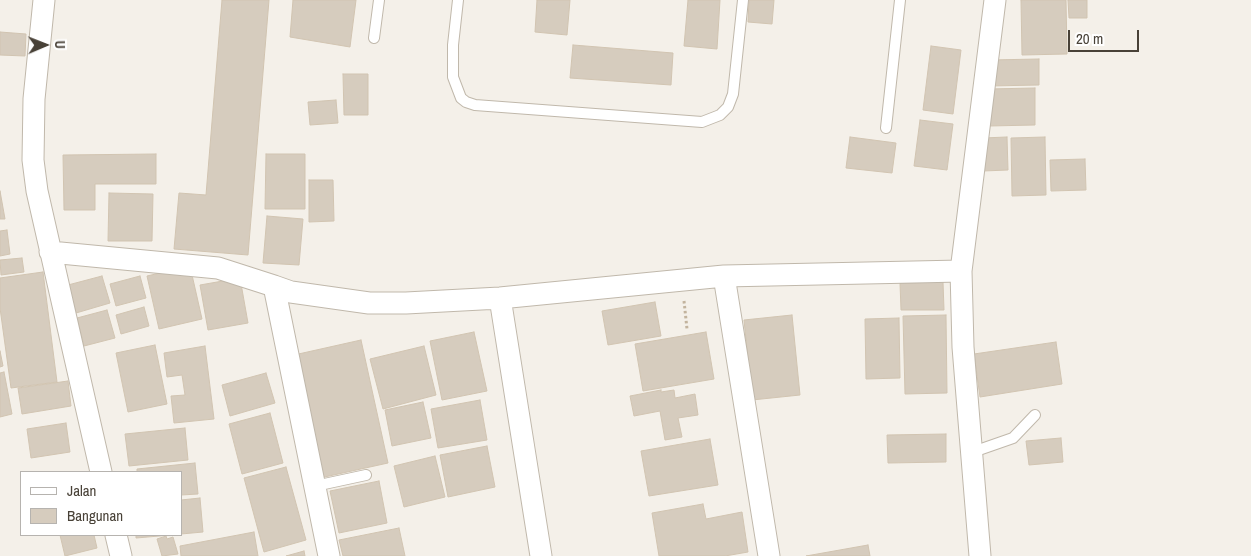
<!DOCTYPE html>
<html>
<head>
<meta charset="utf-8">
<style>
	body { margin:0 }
	#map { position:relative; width:1251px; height:556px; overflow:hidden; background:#f4f0e9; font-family:"Archivo Narrow",sans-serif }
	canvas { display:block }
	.legend { position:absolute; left:20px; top:471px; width:162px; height:65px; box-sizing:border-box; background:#fff; border:1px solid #b6b3af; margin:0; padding:6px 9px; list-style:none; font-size:15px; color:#484137 }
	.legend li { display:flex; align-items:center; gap:10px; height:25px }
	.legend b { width:25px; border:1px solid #b6b3af }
	.north { position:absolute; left:20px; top:20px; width:50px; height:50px; -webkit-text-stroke:4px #fff; paint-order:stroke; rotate:89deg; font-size:14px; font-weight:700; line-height:20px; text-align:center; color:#484137 }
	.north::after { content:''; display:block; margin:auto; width:18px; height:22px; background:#484137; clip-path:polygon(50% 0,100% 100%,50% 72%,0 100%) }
	.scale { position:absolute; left:1068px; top:30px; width:71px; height:22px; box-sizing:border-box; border:2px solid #484137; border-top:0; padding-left:6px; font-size:15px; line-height:18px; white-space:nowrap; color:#484137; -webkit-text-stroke:4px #fff; paint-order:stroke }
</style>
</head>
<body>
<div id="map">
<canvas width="1251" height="556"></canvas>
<ul class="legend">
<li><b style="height:6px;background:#fff"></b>Jalan</li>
<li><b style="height:14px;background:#d6ccbe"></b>Bangunan</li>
</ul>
<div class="north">U</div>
<div class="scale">20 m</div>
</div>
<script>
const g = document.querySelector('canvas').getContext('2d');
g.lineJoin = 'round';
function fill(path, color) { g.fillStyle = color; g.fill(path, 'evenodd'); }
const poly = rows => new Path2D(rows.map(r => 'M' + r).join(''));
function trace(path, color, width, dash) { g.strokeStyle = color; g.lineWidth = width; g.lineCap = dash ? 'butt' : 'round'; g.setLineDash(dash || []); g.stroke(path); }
const building = poly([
	[222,0,269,0,248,255,174,249,179,193,206,195,222,0],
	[293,0,356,0,350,47,290,37,293,0],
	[537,0,570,0,567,35,535,32,537,0],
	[688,0,720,0,717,49,684,46,688,0],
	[749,0,774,0,772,24,748,22,749,0],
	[1021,0,1066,0,1067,54,1022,55,1021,0],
	[1068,0,1087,0,1087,18,1069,18,1068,0],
	[0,32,26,34,25,56,0,55,0,32],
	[573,45,673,53,671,85,570,78,573,45],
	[931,46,961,50,953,114,923,110,931,46],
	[1039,59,1039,85,989,86,989,60,1039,59],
	[343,74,368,74,368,115,344,115,343,74],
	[1035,88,1035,125,989,126,988,89,1035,88],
	[336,100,338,123,310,125,308,102,336,100],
	[920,120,953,124,947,170,914,166,920,120],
	[850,137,896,143,892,173,846,168,850,137],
	[1007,137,1008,170,983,171,983,138,1007,137],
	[1045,137,1046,195,1012,196,1011,138,1045,137],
	[156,154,156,184,95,184,95,210,64,210,63,155,156,154],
	[266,154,305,154,305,209,265,209,266,154],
	[1085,159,1086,190,1051,191,1050,160,1085,159],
	[309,180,333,180,334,221,309,222,309,180],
	[0,191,5,219,0,219,0,191],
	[109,193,153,194,152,241,108,241,109,193],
	[267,216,303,219,299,265,263,263,267,216],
	[7,230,10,254,0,256,0,231,7,230],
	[22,258,24,272,1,275,0,260,22,258],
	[190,266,202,319,159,329,147,276,190,266],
	[43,272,57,382,11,388,0,308,0,278,43,272],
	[102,276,110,303,76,313,68,285,102,276],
	[140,276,146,298,116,306,110,284,140,276],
	[240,278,248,323,208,330,200,285,240,278],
	[943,282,944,310,901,310,900,283,943,282],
	[655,302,661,336,608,345,602,311,655,302],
	[144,307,149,326,121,334,116,315,144,307],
	[107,310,115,338,84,346,77,318,107,310],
	[792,315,800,395,752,400,744,320,792,315],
	[946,315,947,393,905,394,903,316,946,315],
	[899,318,900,378,866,379,865,319,899,318],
	[474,332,487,391,442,400,430,341,474,332],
	[706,332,714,379,643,391,635,344,706,332],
	[361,340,388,463,320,478,294,355,361,340],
	[1056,342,1062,384,980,397,974,354,1056,342],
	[155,345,167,404,128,412,116,353,155,345],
	[205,346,214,419,174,423,171,396,185,395,182,375,167,377,164,353,205,346],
	[424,346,436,395,383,409,370,359,424,346],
	[0,351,3,366,0,367,0,351],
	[4,372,12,414,0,417,0,373,4,372],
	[266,373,275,403,230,416,222,385,266,373],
	[68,381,71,406,22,414,18,388,68,381],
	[661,390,661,392,674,390,675,398,695,394,698,415,678,418,682,437,665,440,660,411,634,416,630,396,661,390],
	[480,400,487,440,438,448,431,409,480,400],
	[423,402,431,438,392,446,385,410,423,402],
	[270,413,283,463,242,474,229,424,270,413],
	[66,423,70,452,31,458,27,429,66,423],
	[185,428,188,460,129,466,125,434,185,428],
	[946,434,946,462,888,463,887,435,946,434],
	[1061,438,1063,462,1029,465,1026,441,1061,438],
	[710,439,718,485,649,496,641,451,710,439],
	[487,446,495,487,448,497,440,455,487,446],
	[435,456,445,497,404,507,394,466,435,456],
	[195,463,198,494,181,495,181,472,137,472,137,469,195,463],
	[286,467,306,540,264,552,244,478,286,467],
	[379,481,387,523,339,533,330,491,379,481],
	[200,498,203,532,181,534,181,500,200,498],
	[703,504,706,519,742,512,748,552,725,556,659,556,652,513,703,504],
	[399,528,405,556,343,556,339,540,399,528],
	[254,532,258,556,181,556,180,546,254,532],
	[60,535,94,535,97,548,65,556,60,535],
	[136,535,171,535,136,538,136,535],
	[166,536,167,539,173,537,178,554,162,556,157,539,166,536],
	[868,545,870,556,806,556,868,545],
	[304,551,305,556,286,556,304,551]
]);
const path = poly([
	[684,301,687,329]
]);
const service = poly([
	[458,0,453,45,453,77,461,98,466,102,475,105,702,122,720,115,728,107,733,94,743,0],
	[374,38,379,0],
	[886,128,900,0],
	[970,453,1013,438,1035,415],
	[315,486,366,475]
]);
const minor = poly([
	[44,0,34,99,33,160,37,191,101,472],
	[50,252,218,268,274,286,329,556],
	[961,271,963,347,980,556],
	[724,276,769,556],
	[274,286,291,292,369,303,406,303,500,298,724,276,961,271,995,0],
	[500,298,541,556],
	[116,535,121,556]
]);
fill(building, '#d6ccbe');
trace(building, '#d1c4b1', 1);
trace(service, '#c0b8ab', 12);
trace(minor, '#c0b8ab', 23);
trace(path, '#c2b39d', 3, [2.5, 2.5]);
trace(service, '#fff', 10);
trace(minor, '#fff', 21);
</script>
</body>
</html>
